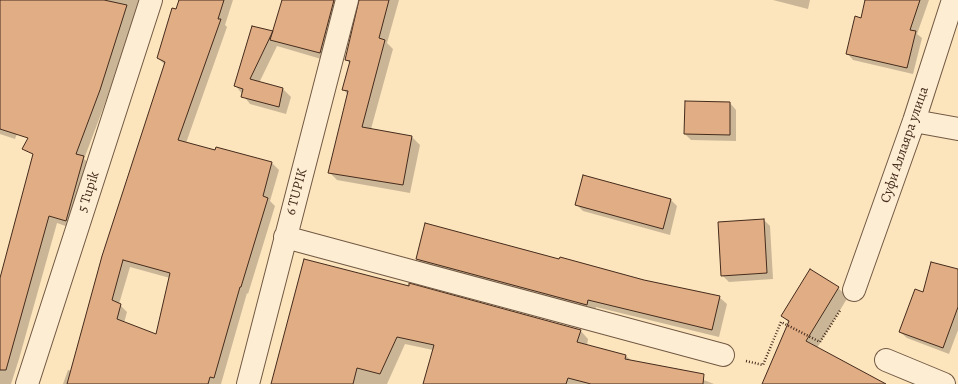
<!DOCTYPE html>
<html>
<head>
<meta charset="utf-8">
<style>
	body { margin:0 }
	canvas { display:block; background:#fce4bc }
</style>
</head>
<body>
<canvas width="958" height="384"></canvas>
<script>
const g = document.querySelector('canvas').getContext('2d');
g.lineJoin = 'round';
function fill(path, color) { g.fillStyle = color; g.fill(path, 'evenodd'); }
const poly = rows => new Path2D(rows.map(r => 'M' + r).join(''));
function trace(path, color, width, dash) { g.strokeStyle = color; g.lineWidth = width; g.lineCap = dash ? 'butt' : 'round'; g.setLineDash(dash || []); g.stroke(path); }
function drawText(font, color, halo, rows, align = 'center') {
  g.font = font + ' Alegreya,serif'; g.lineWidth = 3.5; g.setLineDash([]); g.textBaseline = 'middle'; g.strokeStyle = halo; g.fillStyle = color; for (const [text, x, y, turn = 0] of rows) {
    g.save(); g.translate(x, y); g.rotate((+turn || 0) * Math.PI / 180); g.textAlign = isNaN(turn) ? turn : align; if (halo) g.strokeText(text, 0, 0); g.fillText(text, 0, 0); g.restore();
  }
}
const shadow = poly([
	[0,0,139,0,107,98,84,159,91,165,74,229,57,223,19,359,11,384,0,384,0,282,39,137,18,131,15,139,0,134],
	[181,0,233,0,225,25,227,27,186,143,272,163,279,170,270,201,275,206,248,294,247,293,221,384,63,384,68,370,72,371,165,65,158,58],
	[130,267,170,278,157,335,124,323,127,312,119,304],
	[283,0,345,0,328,61,277,46,259,83,283,89,291,97,286,114,250,104,235,85,252,27,274,32],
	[360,0,399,0,387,43,393,49,371,129,412,137,420,145,410,193,337,180,329,172,348,95,343,89,350,64,346,59],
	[773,0,810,0,808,9],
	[866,0,929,0,917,34,922,38,913,74,853,60,847,53,861,19],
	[686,102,730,103,736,110,736,141,691,140,685,134],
	[671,200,677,206,670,235,583,211,577,205],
	[764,220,770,226,773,279,729,282,722,275],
	[417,259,560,261,719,297,727,304,719,337,596,307,594,312,424,266],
	[304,260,580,330,588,339,587,345,626,356,632,361,678,370,714,384,424,384,433,350,405,344,387,384,273,384],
	[958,270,958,330,949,354,907,338,900,332,924,293],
	[838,288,848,297,817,348,876,384,763,384,789,323,782,315]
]);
const building = poly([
	[0,0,104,0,127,5,100,90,76,154,84,156,66,221,49,216,6,370,0,370,0,278,33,154,22,149,28,138,0,129,0,0],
	[179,0,224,0,218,19,221,19,178,140,215,150,216,147,272,162,263,196,268,198,241,287,240,287,214,378,210,377,208,384,67,384,102,256,165,62,157,58,172,8,176,9,179,0],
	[123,260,170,273,156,334,117,319,121,304,112,300,123,260],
	[282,0,334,0,320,53,270,40,282,0],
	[359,0,389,0,379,38,385,40,362,127,412,136,403,185,328,173,348,91,342,90,350,61,345,60,359,0],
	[865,0,920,0,910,30,916,31,907,68,846,54,855,16,861,18,865,0],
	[252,26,273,31,250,79,283,88,279,107,241,97,243,89,234,86,252,26],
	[685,101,730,102,730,135,684,134,685,101],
	[583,175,671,199,663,229,575,205,583,175],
	[764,219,767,273,721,276,718,222,764,219],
	[425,223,559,259,560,257,644,280,720,296,712,330,588,300,587,305,416,259,425,223],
	[304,259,409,286,409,283,581,330,577,342,626,355,625,359,704,374,703,384,591,384,568,378,566,384,423,384,434,345,397,337,380,374,357,368,353,384,271,384,304,259],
	[931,262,958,269,958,307,943,348,899,332,915,289,923,292,931,262],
	[810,269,839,287,806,341,886,384,762,384,789,321,781,316,810,269]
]);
const path = poly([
	[746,361,763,365,781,322,820,342,841,309]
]);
const minor = poly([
	[914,121,958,129],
	[285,237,723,355],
	[854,290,914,121,953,0],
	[886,360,944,384],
	[27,384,151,0],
	[248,384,347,0]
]);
const streetNames = [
	["Суфи Аллаяра улица",905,145,-71],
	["5 Tupik",89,192,-72],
	["6 TUPIK",297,192,-75]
];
fill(shadow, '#0003');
fill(building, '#e0ad84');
trace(building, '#442b1c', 1);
trace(minor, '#725944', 24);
trace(path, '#442b1c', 2.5, [1, 2]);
trace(minor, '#fdedd3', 22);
drawText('14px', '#442b1c', '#fdedd3', streetNames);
</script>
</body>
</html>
